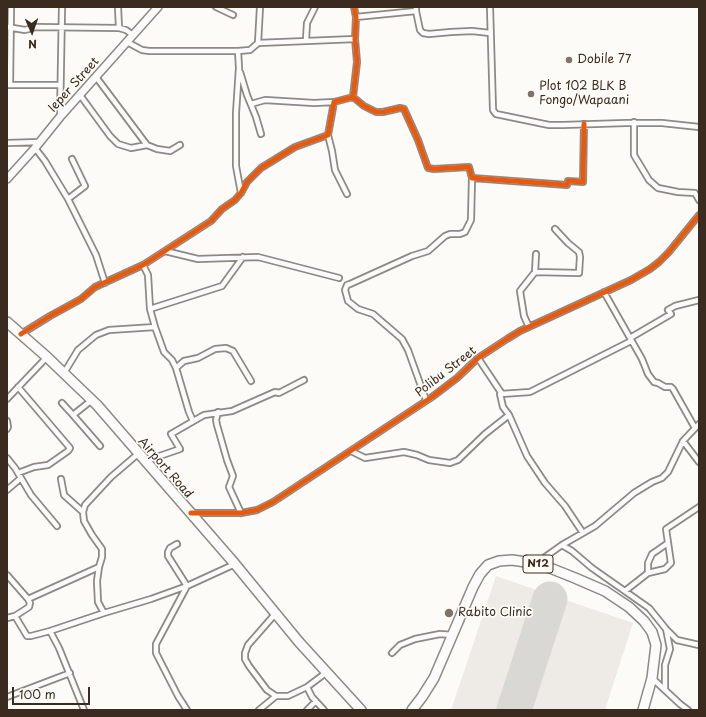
<!DOCTYPE html>
<html>
<head>
<meta charset="utf-8">
<style>
	body { margin:0 }
	#map { position:relative; width:706px; height:717px; overflow:hidden; background:#fcfbf8; font-family:"Playpen Sans",sans-serif }
	canvas { display:block }
	.frame { position:absolute; inset:0; border:8px solid #3b2a1e; pointer-events:none }
	.north { position:absolute; left:12px; top:12px; width:40px; height:40px; -webkit-text-stroke:3px #fdfcf7; paint-order:stroke; rotate:178deg; font-size:11px; font-weight:700; line-height:16px; text-align:center; color:#3b2a1e }
	.north::after { content:''; display:block; margin:auto; width:14px; height:18px; background:#3b2a1e; clip-path:polygon(50% 0,100% 100%,50% 72%,0 100%) }
	.scale { position:absolute; left:12px; top:687px; width:78px; height:18px; box-sizing:border-box; border:2px solid #3b2a1e; border-top:0; padding-left:5px; font-size:12px; line-height:14px; white-space:nowrap; color:#3b2a1e; -webkit-text-stroke:3px #fdfcf7; paint-order:stroke }
</style>
</head>
<body>
<div id="map">
<canvas width="706" height="717"></canvas>
<div class="frame"></div>
<div class="north">N</div>
<div class="scale">100 m</div>
</div>
<script>
const g = document.querySelector('canvas').getContext('2d');
g.lineJoin = 'round';
function fill(path, color) { g.fillStyle = color; g.fill(path, 'evenodd'); }
const poly = rows => new Path2D(rows.map(r => 'M' + r).join(''));
function trace(path, color, width, dash) { g.strokeStyle = color; g.lineWidth = width; g.lineCap = dash ? 'butt' : 'round'; g.setLineDash(dash || []); g.stroke(path); }
function drawText(font, color, halo, rows, align = 'center') {
  g.font = font + ' "Playpen Sans",sans-serif'; g.lineWidth = 3.5; g.setLineDash([]); g.textBaseline = 'middle'; g.strokeStyle = halo; g.fillStyle = color; for (const [text, x, y, turn = 0] of rows) {
    g.save(); g.translate(x, y); g.rotate((+turn || 0) * Math.PI / 180); g.textAlign = isNaN(turn) ? turn : align; if (halo) g.strokeText(text, 0, 0); g.fillText(text, 0, 0); g.restore();
  }
}
const built = poly([
	[496,576,633,623,605,710,451,710]
]);
const runway = poly([
	[514,710,550,599]
]);
const street = poly([
	[118,7,119,28],
	[216,7,233,15],
	[354,7,356,17,355,39,357,62,353,97,364,106,376,112,383,112,400,108,404,109,418,140,428,168,434,169,469,167,472,178,567,185,568,181,583,182,584,124],
	[490,7,493,110,496,114,549,125,563,125,626,123,662,123,699,127],
	[416,11,420,30,423,33,429,34,451,32,472,31,490,33],
	[356,17,416,11,416,7],
	[7,27,25,30,36,27,119,28,126,30,133,35],
	[306,40,307,23,315,7],
	[127,42,142,50,149,51,238,51,239,68,236,113,236,166,241,193],
	[258,43,260,7],
	[238,51,250,50,258,43,355,39],
	[240,72,247,95,256,117,261,134],
	[96,77,147,145,157,149,170,151,180,145],
	[8,85,60,85],
	[10,85,11,7],
	[80,95,110,136,118,144,131,148,147,145],
	[251,104,265,100,314,103,334,102],
	[60,117,62,7],
	[634,122,634,155,649,180,658,188,678,192,695,193,699,200],
	[328,135,332,151,335,170,347,194],
	[7,143,40,142],
	[35,148,45,161,68,199,96,255,105,283],
	[68,199,85,186,72,159],
	[165,251,198,259,258,257,339,278],
	[143,265,148,275,150,309,155,327,164,352,172,360,176,368,189,412,193,421],
	[535,272,579,273,580,257,579,252,568,243,555,229],
	[604,292,642,359,648,374,654,382,658,383,665,387,671,387,673,389,695,428],
	[150,309,222,286,243,257],
	[529,327,524,316,520,291,535,272,536,254],
	[21,334,50,316,81,299,95,287,143,265,211,221,222,209,235,200,241,193,247,182,261,168,295,147,328,135,334,102,353,97],
	[630,338,671,314,668,310,675,306,699,300],
	[478,358,502,394,500,394,503,407,509,415,527,456,545,483,565,506,583,533],
	[176,368,184,361,198,358,215,349,226,348,233,351,251,381],
	[64,373,78,350,96,335,109,330,155,327],
	[501,394,530,392,631,341],
	[7,399,47,357],
	[92,400,73,415,100,446],
	[426,400,408,350,402,339,373,314,358,309,348,301,345,290,347,285,350,284,412,256,428,251,445,236,450,234,460,234,465,232,471,220,472,178],
	[62,403,73,415],
	[218,412,216,420,217,425,227,460,233,476,229,487,241,513],
	[7,421,8,427,7,429],
	[683,441,699,462],
	[351,451,365,458,404,452,417,455,429,460,450,463,458,460,485,434,509,415],
	[7,458,15,468,21,478,7,490],
	[145,461,180,449,171,434,204,415,232,411,275,392,279,393,304,380],
	[18,473,34,467,48,465,68,451,70,448,18,387],
	[21,478,31,495,57,526],
	[61,479,64,495,83,512],
	[191,513,241,513,257,510,273,502,432,397,457,378,478,358,507,339,520,331,631,280,650,269,659,262,669,252,699,215],
	[177,544,170,548,168,552,168,556,187,586,156,644,156,653,178,696,187,710],
	[562,545,572,551,592,568,649,608,666,629,677,640,699,645],
	[540,564,545,557,562,545,595,526,634,493,652,482,662,478,668,472,683,441,699,424],
	[648,573,648,563,652,554,668,543],
	[7,575,28,599,30,603,29,607,15,616],
	[625,591,648,573,665,569,671,563,666,529,699,507],
	[28,599,99,567],
	[104,613,98,602,97,581,99,567,102,557,102,549,92,535,84,521,83,512,85,505,111,477,139,453],
	[276,613,248,645,245,653,245,659,249,666,267,690,276,696,288,696,307,687,327,672],
	[7,618,15,616,27,636,31,636,50,631,104,613,151,599,187,586,235,564],
	[50,631,59,648,84,710],
	[392,653,400,645,415,639,440,634,453,635],
	[652,678,680,704,688,710],
	[307,687,312,697,324,710],
	[665,690,665,665,670,649,666,629],
	[7,697,70,673],
	[259,710,276,696],
	[307,710,316,701]
]);
const secondary = poly([
	[7,179,35,148,60,117,158,7]
]);
const highway = poly([
	[7,322,47,357,97,405,235,564,299,642,361,710],
	[412,710,422,697,434,678,473,587,480,574,488,565,499,561,512,560,540,564,575,578,605,591,629,607,644,621,652,632,656,645,652,678,643,710]
]);
const cycleway = poly([
	[354,7,356,17,355,39,357,62,353,97,364,106,376,112,383,112,400,108,404,109,418,140,428,168,434,169,469,167,472,178,567,185,568,181,583,182,584,124],
	[21,334,50,316,81,299,95,287,143,265,211,221,222,209,235,200,241,193,247,182,261,168,295,147,328,135,334,102,353,97],
	[191,513,241,513,257,510,273,502,432,397,457,378,478,358,507,339,520,331,631,280,650,269,659,262,669,252,699,215]
]);
const markers = [
	[569,60,4,"#7f736a"],
	[531,94,4,"#7f736a"],
	[449,613,5,"#7f736a"]
];
const shields = [
	[538,564,30]
];
const shieldNames = [
	["N12",538,564]
];
const poiNames = [
	["Dobile 77",577,60],
	["Plot 102 BLK B",539,87],
	["Fongo/Wapaani",539,101],
	["Rabito Clinic",458,613]
];
const streetNames = [
	["Ieper Street",74,85,-48],
	["Polibu Street",446,372,-38],
	["Airport Road",165,468,49]
];
fill(built, '#eeebe7');
trace(runway, '#d9d8d4', 35);
trace(street, '#8d8985', 8);
trace(secondary, '#8d8985', 10);
trace(highway, '#8d8985', 12);
trace(street, '#fbfbf9', 4.5);
trace(secondary, '#fbfbf9', 7);
trace(highway, '#fbfbf9', 9);
trace(cycleway, '#e8590c', 5);
for (const [x, y, r, color] of markers) { const dot = new Path2D(); dot.arc(x, y, r, 0, 2 * Math.PI); g.fillStyle = color; g.fill(dot); trace(dot, '#fdfcf7', 1.5); }
for (const [x, y, w] of shields) { const box = new Path2D(); box.roundRect(x - w / 2, y - 9, w, 18, 3); g.fillStyle = '#fdfcf7'; g.fill(box); trace(box, '#3b2a1e', 1); }
drawText('bold 11px', '#3b2a1e', null, shieldNames);
drawText('12px', '#3b2a1e', '#fdfcf7', poiNames, 'left');
drawText('12px', '#3b2a1e', '#fdfcf7', streetNames);
</script>
</body>
</html>
